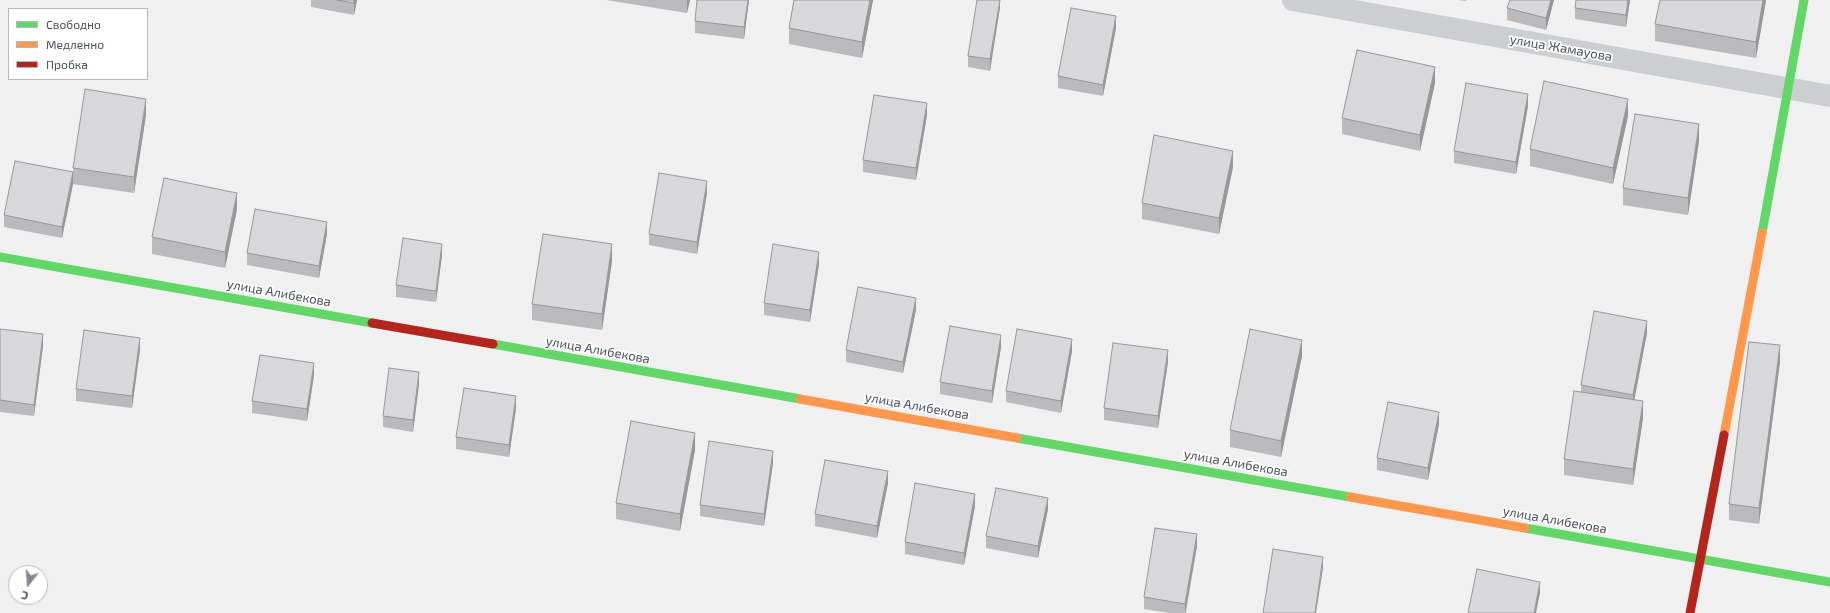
<!DOCTYPE html>
<html>
<head>
<meta charset="utf-8">
<style>
	body { margin:0 }
	#map { position:relative; width:1830px; height:613px; overflow:hidden; background:#f1f0f0; font-family:"Exo 2",sans-serif }
	canvas { display:block }
	.legend { position:absolute; left:8px; top:8px; width:140px; height:72px; box-sizing:border-box; background:#fff; border:1px solid #b5b9bf; margin:0; padding:5px 7px; list-style:none; font-size:12px; color:#47505e }
	.legend li { display:flex; align-items:center; gap:8px; height:20px }
	.legend b { width:20px; border:1px solid #b5b9bf }
	.north { position:absolute; left:8px; top:565px; width:40px; height:40px; box-sizing:border-box; background:#fff; border:1px solid #b5b9bf; border-radius:50%; rotate:197deg; font-size:11px; font-weight:700; line-height:16px; text-align:center; color:#47505e }
	.north::after { content:''; display:block; margin:auto; width:14px; height:18px; background:#828891; clip-path:polygon(50% 0,100% 100%,50% 72%,0 100%) }
</style>
</head>
<body>
<div id="map">
<canvas width="1830" height="613"></canvas>
<ul class="legend">
<li><b style="height:5px;background:#63d668"></b>Свободно</li>
<li><b style="height:5px;background:#ff974d"></b>Медленно</li>
<li><b style="height:5px;background:#b3261e"></b>Пробка</li>
</ul>
<div class="north">С</div>
</div>
<script>
const g = document.querySelector('canvas').getContext('2d');
g.lineJoin = 'round';
const poly = rows => new Path2D(rows.map(r => 'M' + r).join(''));
function trace(path, color, width, dash) { g.strokeStyle = color; g.lineWidth = width; g.lineCap = dash ? 'butt' : 'round'; g.setLineDash(dash || []); g.stroke(path); }
function fill(path, color) { g.fillStyle = color; g.fill(path, 'evenodd'); }
function drawText(font, color, halo, rows, align = 'center') {
  g.font = font + ' "Exo 2",sans-serif'; g.lineWidth = 3.5; g.setLineDash([]); g.textBaseline = 'middle'; g.strokeStyle = halo; g.fillStyle = color; for (const [text, x, y, turn = 0] of rows) {
    g.save(); g.translate(x, y); g.rotate((+turn || 0) * Math.PI / 180); g.textAlign = isNaN(turn) ? turn : align; if (halo) g.strokeText(text, 0, 0); g.fillText(text, 0, 0); g.restore();
  }
}
const street = poly([
	[1293,0,1830,96]
]);
const fast = poly([
	[1762,233,1804,0],
	[0,257,372,323],
	[493,344,800,399],
	[1017,438,1350,497],
	[1525,528,1830,582]
]);
const slow = poly([
	[800,399,1017,438],
	[1724,435,1762,233],
	[1350,497,1525,528]
]);
const jam = poly([
	[372,323,493,344],
	[1690,613,1724,435]
]);
const wall = poly([
	[311,0,357,0,354,15,311,7],
	[606,0,690,0,687,13],
	[749,0,744,39,695,33,695,21],
	[794,0,873,0,862,58,789,44,789,28],
	[1000,0,1000,7,990,71,968,67,968,56],
	[1457,0,1466,0,1466,1],
	[1510,0,1554,0,1546,30,1507,20,1507,8],
	[1630,0,1626,27,1575,19,1575,8],
	[1766,0,1756,58,1655,41,1655,24],
	[1116,28,1103,96,1058,88,1058,76],
	[1435,83,1420,151,1342,134,1342,118],
	[1528,106,1516,174,1454,163,1454,151],
	[146,115,134,193,73,184,62,238,4,227,4,215,73,172,73,168],
	[927,115,916,180,863,172,863,160],
	[1628,116,1613,184,1530,166,1530,149],
	[1699,141,1688,215,1623,205,1623,188],
	[1233,167,1219,234,1142,219,1142,203],
	[707,193,697,254,649,245,649,234],
	[237,209,225,268,152,254,152,237],
	[327,234,319,278,247,265,247,253],
	[442,255,436,302,396,297,396,285],
	[612,261,602,330,532,320,532,304],
	[819,264,810,322,764,315,764,303],
	[916,310,903,373,846,362,846,350],
	[0,329,43,346,34,416,0,412],
	[1647,333,1634,400,1643,418,1633,485,1564,475,1564,459,1581,392,1581,385],
	[1001,347,992,403,940,394,940,382],
	[140,350,132,408,76,401,76,389],
	[1072,351,1061,413,1006,402,1006,391],
	[1302,356,1281,457,1230,447,1230,430],
	[1168,362,1158,428,1104,420,1104,408],
	[1780,362,1759,524,1729,520,1729,504],
	[314,375,307,421,252,413,252,401],
	[419,384,413,432,383,427,383,416],
	[516,408,509,457,456,449,456,437],
	[1439,424,1428,480,1377,470,1377,458],
	[695,450,680,531,616,519,616,503],
	[773,463,764,526,700,516,700,505],
	[888,483,877,538,815,526,815,514],
	[975,506,964,565,905,554,905,542],
	[1048,509,1038,558,986,548,986,536],
	[1197,546,1186,613,1169,613,1144,609,1144,597]
]);
const shadedWall = poly([
	[354,0,357,0,354,15],
	[687,0,690,0,687,13],
	[748,0,749,0,744,39,744,27],
	[870,0,873,0,862,58,862,42],
	[1000,0,1000,7,990,71,990,59],
	[1551,0,1554,0,1546,30,1546,18],
	[1628,0,1630,0,1626,27,1626,15],
	[1763,0,1766,0,1756,58,1756,42],
	[1116,16,1116,28,1103,96,1103,85],
	[1435,67,1435,83,1420,151,1420,135],
	[1528,94,1528,106,1516,174,1516,162],
	[146,99,146,115,134,193,134,177],
	[1628,99,1628,116,1613,184,1613,168],
	[927,103,927,115,916,180,916,168],
	[1699,124,1699,141,1688,215,1688,198],
	[1233,151,1233,167,1219,234,1219,218],
	[73,172,73,184,62,238,62,227],
	[707,181,707,193,697,254,697,242],
	[237,193,237,209,225,268,225,252],
	[327,222,327,234,319,278,319,266],
	[442,244,442,255,436,302,436,291],
	[612,244,612,261,602,330,602,314],
	[819,252,819,264,810,322,810,310],
	[916,298,916,310,903,373,903,362],
	[1647,321,1647,333,1633,407,1633,395],
	[43,334,43,346,34,416,34,405],
	[1001,335,1001,347,992,403,992,391],
	[140,338,140,350,132,408,132,396],
	[1072,339,1072,351,1061,413,1061,401],
	[1302,340,1302,356,1281,457,1281,441],
	[1780,345,1780,362,1759,524,1759,508],
	[1168,350,1168,362,1158,428,1158,416],
	[314,363,314,375,307,421,307,409],
	[419,372,419,384,413,432,413,420],
	[516,396,516,408,509,457,509,445],
	[1643,401,1643,418,1633,485,1633,469],
	[1439,412,1439,424,1428,480,1428,468],
	[695,433,695,450,680,531,680,514],
	[773,451,773,463,764,526,764,514],
	[888,471,888,483,877,538,877,526],
	[975,494,975,506,964,565,964,553],
	[1048,498,1048,509,1038,558,1038,546],
	[1197,534,1197,546,1185,613,1185,604],
	[1323,557,1323,568,1316,613,1315,613],
	[1540,582,1540,593,1536,613,1534,613]
]);
const building = poly([
	[337,0,354,0,354,3,337,0],
	[697,0,748,0,744,27,695,21,697,0],
	[794,0,870,0,862,42,789,28,794,0],
	[977,0,1000,0,990,59,968,56,977,0],
	[1510,0,1551,0,1546,18,1507,8,1510,0],
	[1576,0,1628,0,1626,15,1575,8,1576,0],
	[1660,0,1763,0,1756,42,1655,24,1660,0],
	[1071,8,1116,16,1103,85,1058,76,1071,8],
	[1357,50,1435,67,1420,135,1342,118,1357,50],
	[1544,81,1628,99,1613,168,1530,149,1544,81],
	[1466,83,1528,94,1516,162,1454,151,1466,83],
	[85,89,146,99,134,177,73,168,85,89],
	[874,95,927,103,916,168,863,160,874,95],
	[1635,114,1699,124,1688,198,1623,188,1635,114],
	[1154,135,1233,151,1219,218,1142,203,1154,135],
	[15,161,73,172,62,227,4,215,15,161],
	[659,173,707,181,697,242,649,234,659,173],
	[164,178,237,193,225,252,152,237,164,178],
	[255,209,327,222,319,266,247,253,255,209],
	[543,234,612,244,602,314,532,304,543,234],
	[403,238,442,244,436,291,396,285,403,238],
	[773,244,819,252,810,310,764,303,773,244],
	[858,287,916,298,903,362,846,350,858,287],
	[1594,311,1647,321,1633,395,1581,385,1594,311],
	[950,326,1001,335,992,391,940,382,950,326],
	[0,329,43,334,34,405,0,400,0,329],
	[1017,329,1072,339,1061,401,1006,391,1017,329],
	[1250,329,1302,340,1281,441,1230,430,1250,329],
	[84,330,140,338,132,396,76,389,84,330],
	[1749,342,1780,345,1759,508,1729,504,1749,342],
	[1113,343,1168,350,1158,416,1104,408,1113,343],
	[260,355,314,363,307,409,252,401,260,355],
	[389,368,419,372,413,420,383,416,389,368],
	[464,388,516,396,509,445,456,437,464,388],
	[1574,391,1643,401,1633,469,1564,459,1574,391],
	[1388,402,1439,412,1428,468,1377,458,1388,402],
	[631,421,695,433,680,514,616,503,631,421],
	[709,441,773,451,764,514,700,505,709,441],
	[825,460,888,471,877,526,815,514,825,460],
	[915,483,975,494,964,553,905,542,915,483],
	[996,488,1048,498,1038,546,986,536,996,488],
	[1155,528,1197,534,1185,604,1144,597,1155,528],
	[1273,549,1323,557,1315,613,1263,613,1273,549],
	[1477,569,1540,582,1534,613,1468,613,1477,569]
]);
const streetNames = [
	["улица Жамауова",1561,48,10],
	["улица Алибекова",279,293,10],
	["улица Алибекова",598,350,10],
	["улица Алибекова",917,406,10],
	["улица Алибекова",1236,463,10],
	["улица Алибекова",1555,520,10]
];
trace(street, '#cccfd1', 22);
trace(fast, '#63d668', 9);
trace(slow, '#ff974d', 9);
trace(jam, '#b3261e', 9);
fill(wall, '#bababc');
fill(shadedWall, '#979799');
fill(building, '#d8d8db');
trace(building, '#979799', 1);
drawText('13px', '#47505e', '#fff', streetNames);
</script>
</body>
</html>
